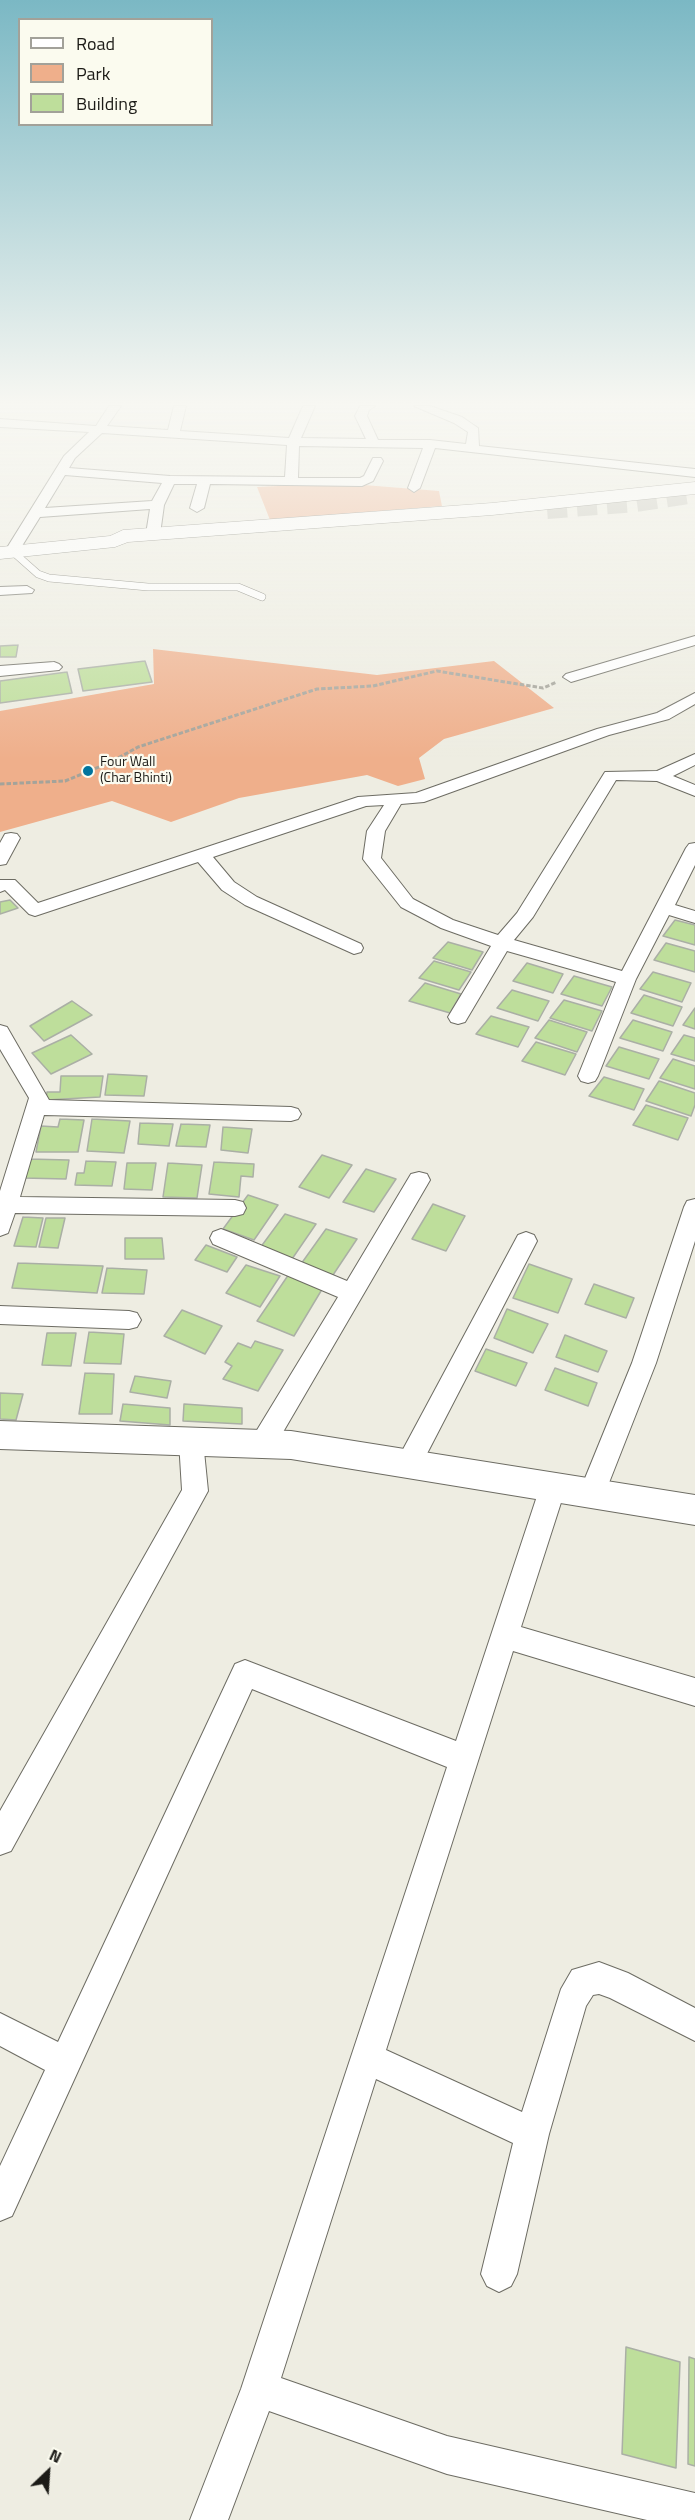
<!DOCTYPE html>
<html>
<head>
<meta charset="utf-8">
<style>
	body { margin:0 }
	#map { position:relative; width:695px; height:2520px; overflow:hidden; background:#eeede2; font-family:"Titillium Web",sans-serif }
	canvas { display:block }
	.legend { position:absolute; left:18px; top:18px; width:195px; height:108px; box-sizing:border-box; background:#fbfbef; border:2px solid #a2a199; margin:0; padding:8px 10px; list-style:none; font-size:18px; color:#1c1b17 }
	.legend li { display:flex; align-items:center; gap:12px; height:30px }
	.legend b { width:30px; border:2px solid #a2a199 }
	.north { position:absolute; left:18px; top:2442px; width:60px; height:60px; -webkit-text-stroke:4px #fbfbef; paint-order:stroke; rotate:25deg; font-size:16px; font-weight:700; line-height:24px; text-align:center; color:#1c1b17 }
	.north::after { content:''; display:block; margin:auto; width:21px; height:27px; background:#1c1b17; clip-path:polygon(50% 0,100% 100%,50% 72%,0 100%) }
</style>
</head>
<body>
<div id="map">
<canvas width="695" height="2520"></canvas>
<ul class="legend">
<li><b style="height:8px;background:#fff"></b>Road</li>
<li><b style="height:16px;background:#efaf8b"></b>Park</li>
<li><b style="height:16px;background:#bede9b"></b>Building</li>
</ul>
<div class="north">N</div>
</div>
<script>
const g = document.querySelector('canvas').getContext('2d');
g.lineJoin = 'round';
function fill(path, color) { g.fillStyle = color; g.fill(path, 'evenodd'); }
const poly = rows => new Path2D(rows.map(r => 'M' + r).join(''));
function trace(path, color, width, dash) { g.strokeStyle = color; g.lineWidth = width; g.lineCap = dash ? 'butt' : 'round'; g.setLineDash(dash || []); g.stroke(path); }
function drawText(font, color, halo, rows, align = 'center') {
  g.font = font + ' "Titillium Web",sans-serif'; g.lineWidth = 4.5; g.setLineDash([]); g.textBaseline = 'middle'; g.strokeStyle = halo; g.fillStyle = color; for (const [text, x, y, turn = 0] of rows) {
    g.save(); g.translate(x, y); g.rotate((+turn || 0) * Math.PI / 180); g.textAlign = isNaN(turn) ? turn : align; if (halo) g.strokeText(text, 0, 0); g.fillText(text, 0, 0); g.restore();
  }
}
const green = poly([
	[339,483,439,491,442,506,270,520,257,487],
	[153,649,377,675,494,661,554,708,444,739,419,758,425,779,398,786,367,775,239,798,171,822,112,801,0,832,0,711,154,684]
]);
const building = poly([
	[18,645,16,657,0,657,0,646,18,645],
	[145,661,152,682,83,691,78,669,145,661],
	[67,672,72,693,0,703,0,681,67,672],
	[10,900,18,908,0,914,0,902,10,900],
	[675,920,695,925,695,945,663,936,675,920],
	[448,942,483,952,472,970,433,958,448,942],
	[666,943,695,951,695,972,654,960,666,943],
	[434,961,471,972,459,990,419,978,434,961],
	[527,963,563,974,553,993,513,981,527,963],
	[653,972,691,983,682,1002,640,989,653,972],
	[574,976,612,987,602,1006,561,994,574,976],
	[425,983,461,994,450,1013,409,1001,425,983],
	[512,990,549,1001,538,1021,497,1008,512,990],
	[644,995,682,1007,673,1026,631,1013,644,995],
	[564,1000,602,1011,592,1031,550,1018,564,1000],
	[72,1001,92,1015,44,1041,30,1026,72,1001],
	[695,1008,695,1029,683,1025,695,1008],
	[491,1016,529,1027,518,1047,476,1034,491,1016],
	[549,1020,587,1032,577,1052,535,1038,549,1020],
	[633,1020,672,1032,663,1051,620,1038,633,1020],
	[71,1035,92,1054,51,1074,32,1053,71,1035],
	[684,1035,695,1038,695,1061,671,1054,684,1035],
	[536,1042,576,1054,565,1075,522,1061,536,1042],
	[619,1047,659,1059,649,1079,606,1066,619,1047],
	[673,1059,695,1066,695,1089,660,1078,673,1059],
	[108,1074,147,1076,144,1096,105,1095,108,1074],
	[61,1076,103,1076,100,1097,46,1100,47,1092,60,1092,61,1076],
	[604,1077,644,1089,634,1110,589,1096,604,1077],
	[659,1081,695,1093,695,1105,691,1116,646,1101,659,1081],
	[646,1105,688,1118,678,1140,633,1125,646,1105],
	[60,1119,84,1120,78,1152,36,1152,41,1126,58,1127,60,1119],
	[92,1119,130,1121,124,1153,87,1151,92,1119],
	[140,1123,173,1124,169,1146,138,1144,140,1123],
	[181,1124,210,1125,206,1147,176,1146,181,1124],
	[223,1127,252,1129,248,1153,221,1150,223,1127],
	[322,1155,352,1165,329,1198,299,1187,322,1155],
	[28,1159,69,1160,66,1179,23,1178,28,1159],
	[86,1161,116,1162,112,1186,75,1185,77,1173,84,1173,86,1161],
	[214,1162,254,1164,253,1177,241,1176,239,1197,209,1194,214,1162],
	[127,1163,156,1163,152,1190,124,1189,127,1163],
	[168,1163,202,1165,197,1198,163,1197,168,1163],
	[366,1169,396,1179,374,1212,343,1202,366,1169],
	[248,1195,278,1205,254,1240,223,1229,248,1195],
	[433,1204,465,1216,446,1251,412,1239,433,1204],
	[285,1214,316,1224,292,1259,260,1248,285,1214],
	[23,1217,43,1218,36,1247,14,1246,23,1217],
	[46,1218,65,1218,58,1248,39,1247,46,1218],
	[326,1229,357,1239,333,1275,301,1264,326,1229],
	[125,1238,162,1238,164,1259,125,1259,125,1238],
	[206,1245,237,1257,227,1272,195,1260,206,1245],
	[18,1263,103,1266,97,1293,12,1288,18,1263],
	[529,1264,572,1279,558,1313,513,1298,529,1264],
	[246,1265,280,1276,260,1307,226,1293,246,1265],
	[107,1268,147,1270,144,1294,102,1293,107,1268],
	[289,1274,324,1286,294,1336,257,1321,289,1274],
	[594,1284,634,1298,626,1318,585,1304,594,1284],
	[507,1309,548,1324,533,1353,494,1338,507,1309],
	[182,1310,222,1326,205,1354,164,1336,182,1310],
	[89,1332,124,1334,121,1364,84,1363,89,1332],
	[47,1333,76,1333,71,1366,42,1365,47,1333],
	[565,1335,607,1351,598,1372,556,1357,565,1335],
	[255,1341,283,1350,258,1391,223,1379,232,1366,225,1362,238,1343,251,1348,255,1341],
	[486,1349,527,1363,516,1386,475,1371,486,1349],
	[555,1368,597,1383,588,1406,545,1390,555,1368],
	[85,1373,114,1374,112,1414,79,1414,85,1373],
	[135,1376,171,1381,167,1398,130,1392,135,1376],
	[0,1393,23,1394,16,1420,0,1419,0,1393],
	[123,1404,170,1408,170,1425,120,1421,123,1404],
	[184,1404,242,1408,242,1424,183,1421,184,1404],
	[626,2347,680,2362,676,2468,622,2454,626,2347],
	[689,2357,695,2359,695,2466,688,2464,689,2357]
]);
const primaryTunnel = poly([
	[547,509,636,502,695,493]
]);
const path = poly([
	[0,784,65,781,111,762,138,747,317,689,373,686,437,671,543,688,557,682]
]);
const service = poly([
	[12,551,38,574,49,578,148,587,238,587,262,597]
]);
const minor = poly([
	[109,406,121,406,107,426,168,430,174,406,186,406,180,431,289,438,303,406,315,406,301,438,366,439,355,416,360,406,375,406,369,410,367,416,378,440,430,440,466,444,468,432,454,423,414,406,430,406,462,417,478,428,479,446,695,469,695,477,435,448,420,488,414,492,408,488,423,448,299,446,298,478,360,478,364,476,373,458,381,458,383,461,373,481,362,486,210,484,204,508,197,512,190,508,197,484,174,484,164,505,160,534,153,538,146,534,150,509,40,517,17,554,7,554,5,551,64,456,89,432,0,427,0,419,96,426,109,406],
	[102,433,287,445,285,477,170,476,69,468,75,458,102,433],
	[65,475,162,483,152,501,45,508,65,475],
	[27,586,34,590,32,593,0,595,0,587,27,586],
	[695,636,695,645,571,682,563,677,566,674,695,636],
	[54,662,59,664,62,667,59,670,0,676,0,666,54,662],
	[695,693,695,704,669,719,609,735,424,802,401,804,385,831,381,858,413,899,453,920,498,935,517,913,605,772,657,771,695,754,695,765,673,776,695,785,695,796,657,781,616,780,533,917,514,940,622,971,686,848,689,844,695,843,695,865,675,905,695,911,695,923,669,915,636,979,598,1076,595,1081,588,1083,581,1081,578,1076,616,982,507,951,465,1022,458,1024,451,1022,448,1017,491,946,441,928,401,907,366,863,363,859,367,831,384,805,366,806,213,857,234,882,257,897,361,944,363,948,361,952,354,954,245,905,222,890,198,862,35,916,29,914,5,890,0,892,0,880,15,880,38,903,358,797,416,793,597,729,657,713,695,693],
	[11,833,17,834,20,838,6,864,0,865,0,843,5,834,11,833],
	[0,1025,7,1027,49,1100,291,1107,298,1109,301,1114,298,1119,291,1121,44,1115,20,1197,235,1200,243,1202,246,1208,243,1214,235,1216,15,1213,8,1233,0,1236,0,1191,29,1098,0,1049,0,1025],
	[419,1172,427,1174,430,1180,272,1451,263,1454,254,1451,251,1443,254,1435,338,1297,213,1244,210,1238,213,1232,221,1229,229,1232,347,1281,411,1174,419,1172],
	[695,1199,695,1241,656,1363,605,1493,601,1501,592,1504,583,1501,579,1493,632,1363,684,1207,687,1201,695,1199],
	[526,1232,534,1235,537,1241,418,1471,409,1474,400,1471,396,1463,400,1455,518,1235,526,1232],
	[0,1306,129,1311,137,1313,141,1320,137,1327,129,1329,0,1324,0,1306],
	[191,1430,200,1433,203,1441,208,1491,11,1851,0,1855,0,1811,182,1490,179,1441,182,1433,191,1430],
	[553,1476,562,1479,566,1487,521,1627,695,1678,695,1706,513,1651,386,2050,522,2112,561,1989,572,1970,599,1962,628,1973,695,2008,695,2041,610,1998,599,1994,593,1995,586,2006,549,2134,517,2274,511,2286,499,2292,487,2286,481,2274,513,2143,376,2079,281,2378,447,2436,695,2493,695,2520,647,2520,447,2474,269,2411,228,2520,190,2520,241,2389,447,1767,252,1689,12,2216,0,2221,0,2166,45,2070,0,2046,0,2013,58,2042,235,1664,245,1660,456,1741,540,1487,544,1479,553,1476]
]);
const tertiary = poly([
	[0,1421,291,1431,695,1495,695,1525,291,1459,0,1449,0,1421]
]);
const primary = poly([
	[695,482,695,494,492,515,128,542,115,547,0,559,0,547,110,536,123,530,492,503,695,482]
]);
const markers = [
	[88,771,6,"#00749e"]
];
const farPoinames = [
	["Four Wall",100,763],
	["(Char Bhinti)",100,779]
];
fill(green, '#efaf8b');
fill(building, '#bede9b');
trace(building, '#aaafa5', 1.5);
trace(primaryTunnel, '#c4c3b9', 20, [20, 10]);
trace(service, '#6d6c63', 8);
trace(minor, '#6d6c63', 2);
trace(tertiary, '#6d6c63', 2);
trace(primary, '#6d6c63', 1);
trace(path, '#a4a39a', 3, [4.5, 2]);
trace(service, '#fff', 7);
fill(minor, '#fff');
fill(tertiary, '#fff');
fill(primary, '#fff');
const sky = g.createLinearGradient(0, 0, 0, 759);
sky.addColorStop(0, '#7bb8c4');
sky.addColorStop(0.53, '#f7f7f2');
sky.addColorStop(1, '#f7f7f200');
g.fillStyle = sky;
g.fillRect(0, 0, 695, 759);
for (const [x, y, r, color] of markers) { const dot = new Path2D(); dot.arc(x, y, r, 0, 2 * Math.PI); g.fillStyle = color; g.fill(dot); trace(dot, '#fbfbef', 2); }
drawText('14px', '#1c1b17', '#fbfbef', farPoinames, 'left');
</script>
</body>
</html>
